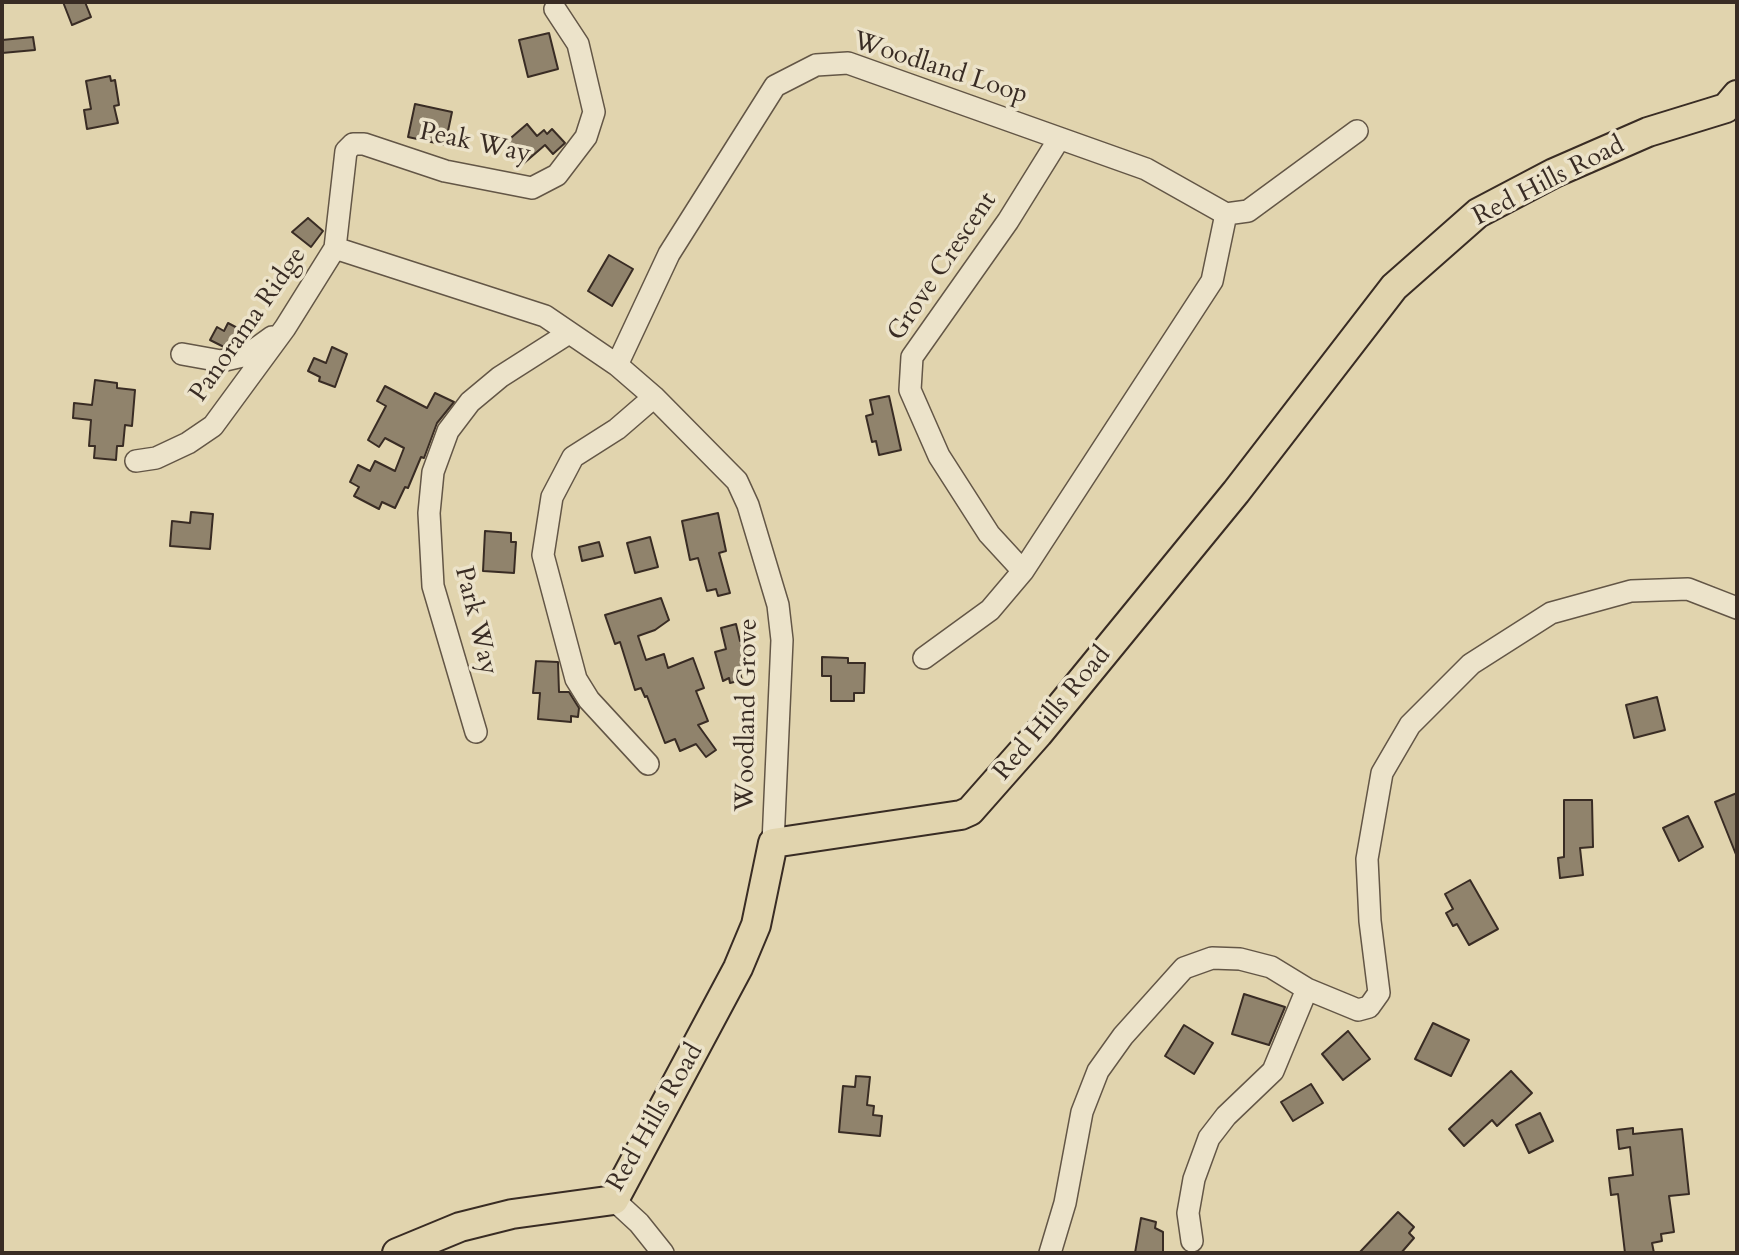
<!DOCTYPE html>
<html>
<head>
<meta charset="utf-8">
<style>
	body { margin:0 }
	#map { position:relative; width:1739px; height:1255px; overflow:hidden; background:#e1d4ae; font-family:Cardo,serif }
	canvas { display:block }
	.frame { position:absolute; inset:0; border:4px solid #392c24; pointer-events:none }
</style>
</head>
<body>
<div id="map">
<canvas width="1739" height="1255"></canvas>
<div class="frame"></div>
</div>
<script>
const g = document.querySelector('canvas').getContext('2d');
g.lineJoin = 'round';
function fill(path, color) { g.fillStyle = color; g.fill(path, 'evenodd'); }
const poly = rows => new Path2D(rows.map(r => 'M' + r).join(''));
function trace(path, color, width, dash) { g.strokeStyle = color; g.lineWidth = width; g.lineCap = dash ? 'butt' : 'round'; g.setLineDash(dash || []); g.stroke(path); }
function drawText(font, color, halo, rows, align = 'center') {
  g.font = font + ' Cardo,serif'; g.lineWidth = 7; g.setLineDash([]); g.textBaseline = 'middle'; g.strokeStyle = halo; g.fillStyle = color; for (const [text, x, y, turn = 0] of rows) {
    g.save(); g.translate(x, y); g.rotate((+turn || 0) * Math.PI / 180); g.textAlign = isNaN(turn) ? turn : align; if (halo) g.strokeText(text, 0, 0); g.fillText(text, 0, 0); g.restore();
  }
}
const building = poly([
	[63,2,85,2,91,17,72,25,63,2],
	[549,33,558,69,528,77,519,40,549,33],
	[33,37,35,50,2,53,2,40,33,37],
	[110,76,111,81,115,80,119,105,114,106,118,123,87,129,84,110,91,109,86,81,110,76],
	[415,104,452,112,445,145,408,137,415,104],
	[527,124,537,136,544,130,547,134,552,129,565,143,553,154,545,145,523,164,505,143,527,124],
	[308,218,323,231,311,247,292,232,308,218],
	[609,255,633,269,612,306,588,291,609,255],
	[228,323,245,332,239,343,224,347,210,340,217,327,224,331,228,323],
	[332,347,347,354,335,387,319,381,320,377,308,371,314,358,326,363,332,347],
	[95,380,117,383,117,388,135,390,132,426,125,425,123,446,117,446,116,460,94,458,95,446,89,446,91,420,73,418,74,403,92,405,95,380],
	[385,386,427,408,435,393,454,402,437,423,424,458,421,457,408,488,405,487,395,508,382,502,379,509,354,496,359,487,350,482,358,465,370,471,375,461,395,471,404,448,385,438,379,447,368,440,386,406,377,401,385,386],
	[889,396,901,450,879,455,876,441,872,442,866,416,873,414,870,400,889,396],
	[191,512,213,514,210,549,170,546,172,521,190,523,191,512],
	[718,513,726,551,719,553,730,593,718,596,716,589,707,591,698,558,690,560,682,521,718,513],
	[485,531,511,533,511,542,516,542,514,573,483,571,485,531],
	[650,537,658,567,635,573,627,543,650,537],
	[599,542,603,556,582,561,579,547,599,542],
	[661,598,669,620,655,630,638,636,646,660,664,654,668,668,693,658,704,688,696,691,708,721,698,725,716,750,706,757,696,744,680,751,675,739,665,743,647,696,645,697,641,688,635,690,620,642,615,644,605,615,661,598],
	[736,624,740,641,748,639,753,659,744,662,745,667,739,669,742,680,730,683,729,678,723,681,715,652,726,649,721,628,736,624],
	[822,657,848,658,848,663,865,663,864,693,854,693,854,701,831,701,831,676,822,676,822,657],
	[536,661,558,662,559,692,569,692,579,708,578,717,571,716,571,722,538,719,540,693,533,693,536,661],
	[1657,697,1665,730,1634,738,1626,705,1657,697],
	[1737,793,1737,857,1715,802,1737,793],
	[1564,800,1592,800,1593,847,1580,848,1583,875,1560,878,1558,858,1564,857,1564,800],
	[1688,816,1703,847,1679,861,1663,828,1688,816],
	[1470,880,1498,929,1469,945,1457,924,1453,926,1446,913,1453,909,1445,894,1470,880],
	[1244,994,1285,1007,1269,1045,1232,1034,1244,994],
	[1433,1023,1469,1040,1451,1076,1415,1059,1433,1023],
	[1184,1025,1213,1043,1194,1074,1165,1056,1184,1025],
	[1348,1031,1370,1059,1343,1080,1322,1054,1348,1031],
	[1511,1071,1532,1093,1497,1126,1492,1120,1464,1146,1449,1129,1511,1071],
	[856,1076,870,1077,867,1105,874,1106,873,1115,882,1116,880,1136,839,1132,843,1086,855,1087,856,1076],
	[1311,1084,1323,1103,1293,1121,1281,1102,1311,1084],
	[1540,1113,1553,1141,1529,1153,1516,1125,1540,1113],
	[1633,1128,1633,1134,1682,1129,1689,1194,1669,1196,1674,1232,1661,1234,1662,1241,1652,1243,1654,1253,1625,1253,1618,1194,1611,1195,1609,1178,1633,1175,1630,1147,1619,1149,1617,1130,1633,1128],
	[1398,1212,1414,1227,1409,1233,1414,1238,1401,1253,1359,1253,1398,1212],
	[1141,1218,1156,1222,1155,1228,1163,1232,1163,1253,1135,1253,1141,1218]
]);
const minor = poly([
	[1226,214,1248,211,1357,131],
	[335,248,545,316,617,365,654,397,737,481,748,505,778,605,782,640,773,843],
	[182,354,221,361,247,355,272,337],
	[617,365,669,254,775,86,816,65,848,63,1146,169,1226,214],
	[136,461,156,458,188,443,213,426,285,328,335,248,346,151,353,144,364,144,445,171,532,188,557,175,586,137,594,112,578,44,555,9],
	[1023,571,989,534,939,456,910,390,912,357,1008,221,1059,139],
	[924,658,990,610,1023,571,1212,281,1226,214],
	[476,732,433,586,429,513,433,472,448,431,470,402,500,377,569,333],
	[648,764,589,700,576,679,543,555,552,497,573,457,617,429,654,397],
	[614,1200,639,1223,663,1253],
	[1192,1241,1188,1213,1194,1179,1209,1138,1226,1116,1273,1071,1307,989],
	[1050,1253,1065,1203,1082,1112,1098,1071,1123,1036,1184,968,1212,958,1240,959,1271,967,1307,989,1358,1010,1369,1007,1379,993,1370,921,1367,859,1382,773,1410,725,1471,664,1551,613,1631,591,1688,589,1737,608]
]);
const major = poly([
	[397,1253,460,1227,512,1214,614,1200,738,968,756,925,773,843,961,815,970,811,1038,734,1236,492,1394,287,1478,213,1554,173,1648,132,1726,108,1737,95]
]);
const streetNames = [
	["Woodland Loop",940,69,18],
	["Peak Way",475,144,12],
	["Red Hills Road",1549,182,-27],
	["Grove Crescent",943,267,-56],
	["Panorama Ridge",249,325,-55],
	["Park Way",475,621,76],
	["Red Hills Road",1053,714,-50],
	["Woodland Grove",748,715,-89],
	["Red Hills Road",656,1118,-60]
];
fill(building, '#90836c');
trace(building, '#392c24', 2);
trace(minor, '#635646', 24);
trace(major, '#392c24', 32);
trace(minor, '#ece3ca', 21);
trace(major, '#e1d4ae', 28);
drawText('26px', '#392c24', '#ece3ca', streetNames);
</script>
</body>
</html>
